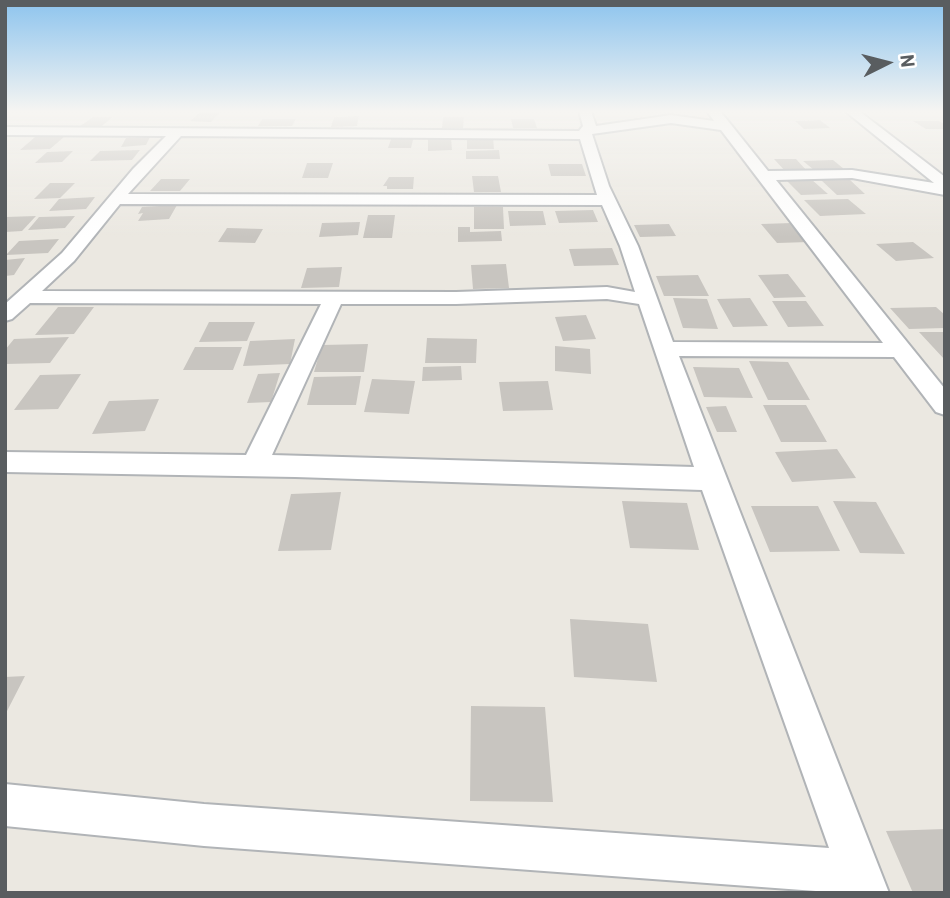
<!DOCTYPE html>
<html>
<head>
<meta charset="utf-8">
<style>
	body { margin:0 }
	#map { position:relative; width:950px; height:898px; overflow:hidden; background:#ebe8e1; font-family:Barlow,sans-serif }
	canvas { display:block }
	.frame { position:absolute; inset:0; border:7px solid #595d60; pointer-events:none }
	.north { position:absolute; left:852px; top:28px; width:70px; height:70px; -webkit-text-stroke:5px #fff; paint-order:stroke; rotate:84deg; font-size:19px; font-weight:700; line-height:28px; text-align:center; color:#595d60 }
	.north::after { content:''; display:block; margin:auto; width:24px; height:32px; background:#595d60; clip-path:polygon(50% 0,100% 100%,50% 72%,0 100%) }
</style>
</head>
<body>
<div id="map">
<canvas width="950" height="898"></canvas>
<div class="frame"></div>
<div class="north">N</div>
</div>
<script>
const g = document.querySelector('canvas').getContext('2d');
g.lineJoin = 'round';
function fill(path, color) { g.fillStyle = color; g.fill(path, 'evenodd'); }
const poly = rows => new Path2D(rows.map(r => 'M' + r).join(''));
function trace(path, color, width, dash) { g.strokeStyle = color; g.lineWidth = width; g.lineCap = dash ? 'butt' : 'round'; g.setLineDash(dash || []); g.stroke(path); }
const building = poly([
	[201,111,222,111,211,122,190,121],
	[359,116,357,126,331,127,334,117],
	[93,117,113,117,99,128,79,127],
	[443,117,464,117,463,128,442,128],
	[262,119,296,119,292,126,258,126],
	[511,119,534,119,537,128,513,128],
	[820,120,830,128,804,129,795,121],
	[913,121,939,121,945,124,945,129,926,129],
	[392,136,414,136,411,148,388,148],
	[35,137,64,137,50,149,20,150],
	[150,137,146,145,121,147,126,138],
	[451,137,452,150,428,151,428,138],
	[467,137,493,137,494,149,467,149],
	[140,150,132,160,90,161,100,151],
	[499,150,500,159,466,159,466,151],
	[73,151,62,162,35,163,47,152],
	[774,159,796,159,808,172,786,172],
	[833,160,844,169,814,170,803,161],
	[307,163,333,163,328,178,302,178],
	[548,164,582,164,586,176,551,176],
	[472,176,498,176,501,192,474,192],
	[389,177,414,177,413,189,387,189,387,186,383,186],
	[161,179,190,179,180,191,150,191],
	[785,179,811,179,828,194,801,195],
	[849,179,865,194,837,195,821,180],
	[50,183,75,183,60,198,34,199],
	[95,197,86,209,49,211,59,199],
	[848,199,866,214,820,216,804,200],
	[177,205,169,219,138,221,143,213,138,214,142,207],
	[474,207,503,207,504,229,474,229],
	[593,210,598,222,559,223,555,211],
	[508,211,543,211,546,225,510,226],
	[368,215,395,215,392,238,363,238],
	[36,216,22,231,5,232,5,217],
	[75,216,65,228,28,230,39,217],
	[360,222,358,235,319,237,322,223],
	[792,223,809,242,777,243,761,224],
	[669,224,676,236,640,237,634,225],
	[458,227,470,227,470,232,501,231,502,241,458,242],
	[227,228,263,229,255,243,218,242],
	[59,239,48,253,6,255,19,241],
	[913,242,934,258,896,261,876,244],
	[612,248,619,265,574,266,569,249],
	[25,258,14,275,5,276,5,260],
	[506,264,509,288,473,289,471,265],
	[342,267,339,287,301,288,307,268],
	[788,274,806,297,774,298,758,275],
	[698,275,709,296,664,296,656,276],
	[673,298,707,299,718,329,683,328],
	[750,298,768,326,733,327,717,299],
	[772,301,806,301,824,326,788,327],
	[58,307,94,307,74,334,35,335],
	[936,307,945,315,945,328,909,329,890,308],
	[586,315,596,339,563,341,555,317],
	[209,322,255,322,247,341,199,342],
	[919,332,945,332,945,360],
	[69,337,50,363,5,364,5,350,14,339],
	[427,338,477,339,476,363,425,363],
	[295,339,290,364,243,366,250,341],
	[368,344,364,372,314,372,322,345],
	[555,346,590,349,591,374,555,371],
	[195,347,242,347,233,370,183,370],
	[749,361,788,362,810,400,768,400],
	[461,366,462,380,422,381,423,367],
	[693,367,739,368,753,398,704,397],
	[280,373,271,402,247,403,258,374],
	[81,374,58,409,14,410,40,375],
	[361,376,356,405,307,405,314,377],
	[372,379,415,381,409,414,364,412],
	[548,381,553,410,503,411,499,382],
	[159,399,145,431,92,434,109,401],
	[763,405,806,405,827,442,781,442],
	[726,406,737,432,717,432,706,407],
	[837,449,856,478,792,482,775,452],
	[341,492,331,550,278,551,291,494],
	[622,501,687,503,699,550,630,548],
	[833,501,876,502,905,554,860,553],
	[751,506,818,506,840,551,770,552],
	[570,619,648,624,657,682,574,677],
	[25,676,5,715,5,677],
	[471,706,545,707,553,802,470,801],
	[945,829,945,893,913,893,886,831]
]);
const minor = poly([
	[579,111,591,111,596,126,671,115,714,121,707,111,720,111,768,171,852,170,934,183,845,111,859,111,945,177,945,195,852,178,776,180,945,389,945,415,936,412,894,357,679,356,889,893,843,893,204,846,5,826,5,784,204,804,829,848,702,490,295,477,5,472,5,452,246,455,321,304,30,303,12,319,5,321,5,304,62,253,133,169,166,136,5,135,5,127,579,131,583,126,579,111],
	[671,123,721,130,883,343,673,342,638,246,609,186,592,134,671,123],
	[181,136,580,139,597,195,128,194,181,136],
	[120,204,602,205,620,246,635,292,607,287,456,292,42,291,74,261,120,204],
	[607,299,639,304,694,467,272,455,341,304,456,304,607,299]
]);
fill(building, '#c8c5c0');
trace(minor, '#b1b4b7', 4);
fill(minor, '#fff');
const sky = g.createLinearGradient(0, 0, 0, 237);
sky.addColorStop(0, '#8dc4ee');
sky.addColorStop(0.47, '#f6f5f2');
sky.addColorStop(1, '#f6f5f200');
g.fillStyle = sky;
g.fillRect(0, 0, 950, 237);
</script>
</body>
</html>
